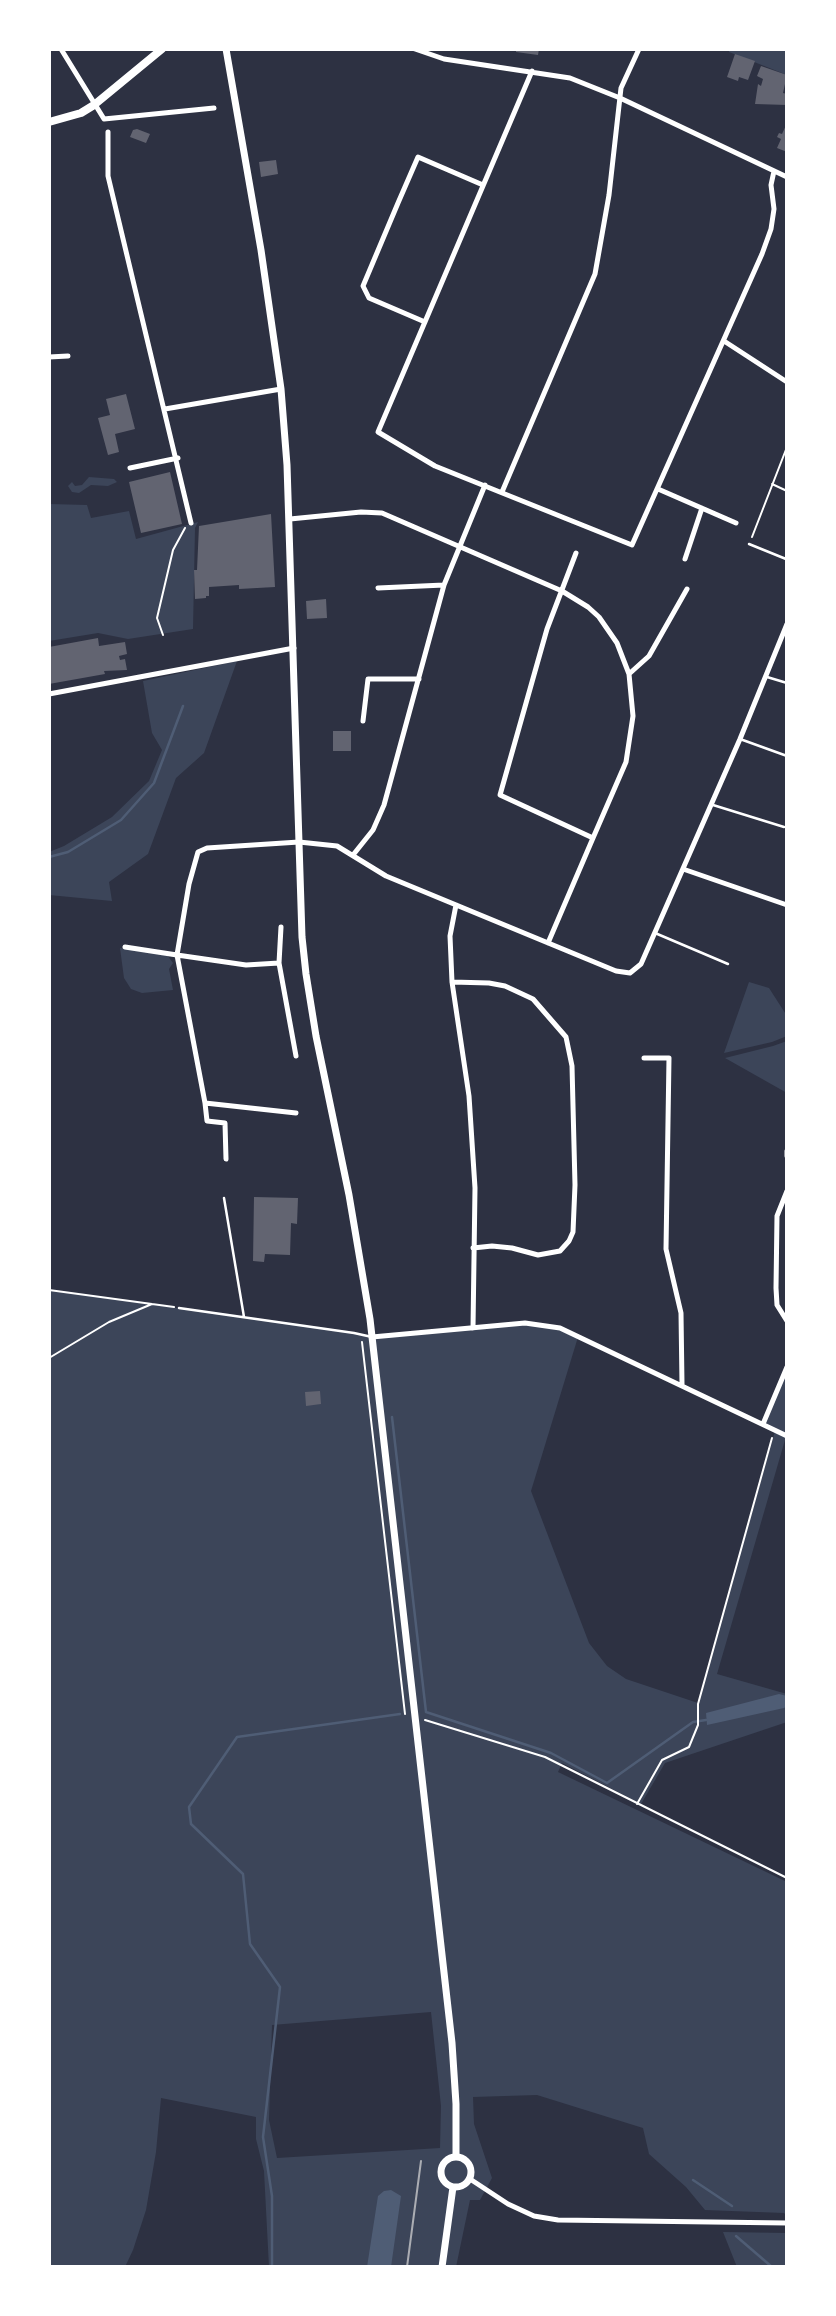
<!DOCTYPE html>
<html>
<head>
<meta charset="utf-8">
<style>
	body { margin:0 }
	#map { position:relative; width:836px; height:2316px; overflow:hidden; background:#2d3142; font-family:"Times New Roman",serif }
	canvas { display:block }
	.frame { position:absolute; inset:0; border:51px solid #fff; pointer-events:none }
</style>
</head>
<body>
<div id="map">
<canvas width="836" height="2316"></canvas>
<div class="frame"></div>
</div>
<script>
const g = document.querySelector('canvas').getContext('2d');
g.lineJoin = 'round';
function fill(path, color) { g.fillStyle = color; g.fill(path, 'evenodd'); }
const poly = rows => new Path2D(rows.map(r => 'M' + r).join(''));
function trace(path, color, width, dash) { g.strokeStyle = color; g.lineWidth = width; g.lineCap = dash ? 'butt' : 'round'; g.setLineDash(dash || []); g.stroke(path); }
const green = poly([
	[729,49,787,49,787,75,729,52],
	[89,477,114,479,117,482,108,486,91,485,79,493,72,492,68,486,72,482,75,486,82,485],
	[49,504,87,505,91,518,129,511,136,539,198,522,195,528,193,629,128,639,98,633,49,641],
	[237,661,204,753,176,778,148,854,109,882,112,901,49,895,49,852,64,846,112,817,149,781,162,750,152,733,143,681],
	[120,948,167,955,173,963,169,969,173,990,142,993,131,989,124,978],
	[749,982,769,988,787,1016,787,1036,772,1042,724,1053],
	[787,1041,787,1093,725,1058,773,1046],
	[49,1290,354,1333,372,1337,525,1323,560,1328,578,1337,531,1491,589,1643,607,1666,626,1679,698,1703,775,1431,763,1424,787,1368,787,1433,717,1674,787,1694,787,1722,665,1763,641,1804,562,1763,558,1772,787,1882,787,2216,784,2213,705,2210,686,2187,649,2154,643,2128,537,2095,473,2097,474,2124,492,2178,480,2200,470,2200,456,2267,269,2267,264,2171,256,2139,256,2117,161,2098,156,2152,146,2210,133,2250,125,2267,49,2267],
	[431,2012,441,2106,440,2148,277,2158,269,2120,272,2025],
	[723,2232,787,2233,787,2267,737,2267]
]);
const water = poly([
	[779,1694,787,1696,787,1706,784,1708,707,1725,706,1713],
	[391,2190,401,2196,391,2267,367,2267,378,2196,384,2191]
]);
const stream = poly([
	[49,857,68,852,121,820,154,783,183,706],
	[392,1417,426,1712,551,1753,607,1783,693,1722,706,1720],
	[693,2180,732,2206],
	[736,2236,772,2267],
	[272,2267,272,2196,263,2137,280,1987,250,1944,243,1874,191,1824,189,1807,237,1737,400,1714]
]);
const building = poly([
	[516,49,539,49,538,55,516,52],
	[735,54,755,61,748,80,739,77,738,81,727,77],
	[761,66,787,75,783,93,787,94,787,105,755,104,758,84,761,86,763,79,757,76],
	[787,123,787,152,777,148,781,139,777,137,779,133,782,134],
	[137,129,150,134,146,143,130,137,133,130],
	[276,160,278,174,261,177,259,162],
	[126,394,135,429,115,434,119,452,108,455,98,418,110,415,106,399],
	[170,472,182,524,141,533,129,482],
	[271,514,275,587,239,589,239,585,209,587,209,596,206,596,206,598,195,599,194,570,197,570,199,526],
	[326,599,327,618,307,619,306,601],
	[98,638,99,646,125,642,127,654,119,656,120,660,125,659,127,670,104,671,105,674,49,684,49,647],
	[333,731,351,731,351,751,333,751],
	[254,1197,298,1198,297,1224,291,1223,290,1255,265,1254,264,1262,253,1261],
	[320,1391,321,1404,306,1406,305,1392]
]);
const path = poly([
	[772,484,787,491],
	[752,537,787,447],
	[163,635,157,618,173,550,185,528],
	[49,1290,174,1307],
	[362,1342,405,1714],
	[49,1358,109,1322,152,1304],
	[425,1720,545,1757,787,1878],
	[637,1804,662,1760,689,1747,698,1725,698,1704,772,1438]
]);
const service = poly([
	[749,544,786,559,787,558],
	[767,677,787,683],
	[740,739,787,756],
	[713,805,784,827],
	[655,933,728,964],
	[224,1198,244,1317],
	[179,1308,354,1333,372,1337]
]);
const minor = poly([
	[61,49,104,119,214,108],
	[415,49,444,59,570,78,620,98,787,177],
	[532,71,378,432,435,466,632,545,762,254,771,229,774,209,771,185,774,171],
	[108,132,108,176,191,523],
	[425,322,369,298,363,286,398,203,418,157,483,185],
	[724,341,787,382],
	[49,357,68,356],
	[165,409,281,389],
	[130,468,178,458],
	[658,489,736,523],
	[502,492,595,274,609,195,621,88,639,49],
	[290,519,361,512,382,513,562,591,588,607,599,617,617,643,629,674,633,716,626,762,593,838],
	[685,559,702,508],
	[378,588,444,585],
	[629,674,649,656,687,589],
	[49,694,294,648],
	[363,721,368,679,419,679],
	[353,855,373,830,384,805,444,585,485,485],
	[683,869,787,905],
	[456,905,450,936,452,982,469,1096,475,1188,473,1328],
	[548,943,593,838,500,795,547,629,576,553],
	[125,947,177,955,205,1103,296,1113],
	[279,963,281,927],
	[452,982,489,983,505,986,533,999,566,1037,572,1066,575,1185,573,1232,569,1241,560,1251,538,1255,512,1248,492,1246,473,1248],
	[296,1056,279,963,246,965,177,955,189,884,198,852,207,848,299,842,337,846,386,876,616,971,630,973,641,964,740,739,787,624],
	[644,1058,669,1058,666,1249,681,1313,682,1384],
	[205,1103,207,1121,225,1123,226,1159],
	[787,1151,787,1156],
	[787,1191,777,1216,776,1288,777,1305,787,1321],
	[372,1337,525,1323,560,1328,787,1436],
	[763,1424,787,1367],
	[470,2179,508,2204,534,2216,558,2220,787,2223]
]);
const tertiary = poly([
	[226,49,261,250,281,389,287,465,302,937,306,974,316,1036,349,1195,370,1319,452,2043,456,2104,456,2157],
	'441 2172a15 15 0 1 1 30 0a15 15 0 1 1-30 0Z',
	[442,2267,453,2187]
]);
const secondary = poly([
	[49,122,81,113,94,105,162,49]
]);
const tram = poly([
	[407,2267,421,2161]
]);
fill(green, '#3c4559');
fill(water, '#4f5d75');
trace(stream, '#4f5d75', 2.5);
fill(building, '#626471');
trace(path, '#fff', 2);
trace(service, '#fff', 2.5);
trace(minor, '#fff', 5);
trace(tertiary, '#fff', 7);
trace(secondary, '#fff', 8);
trace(tram, '#abadb3', 2);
</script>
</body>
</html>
